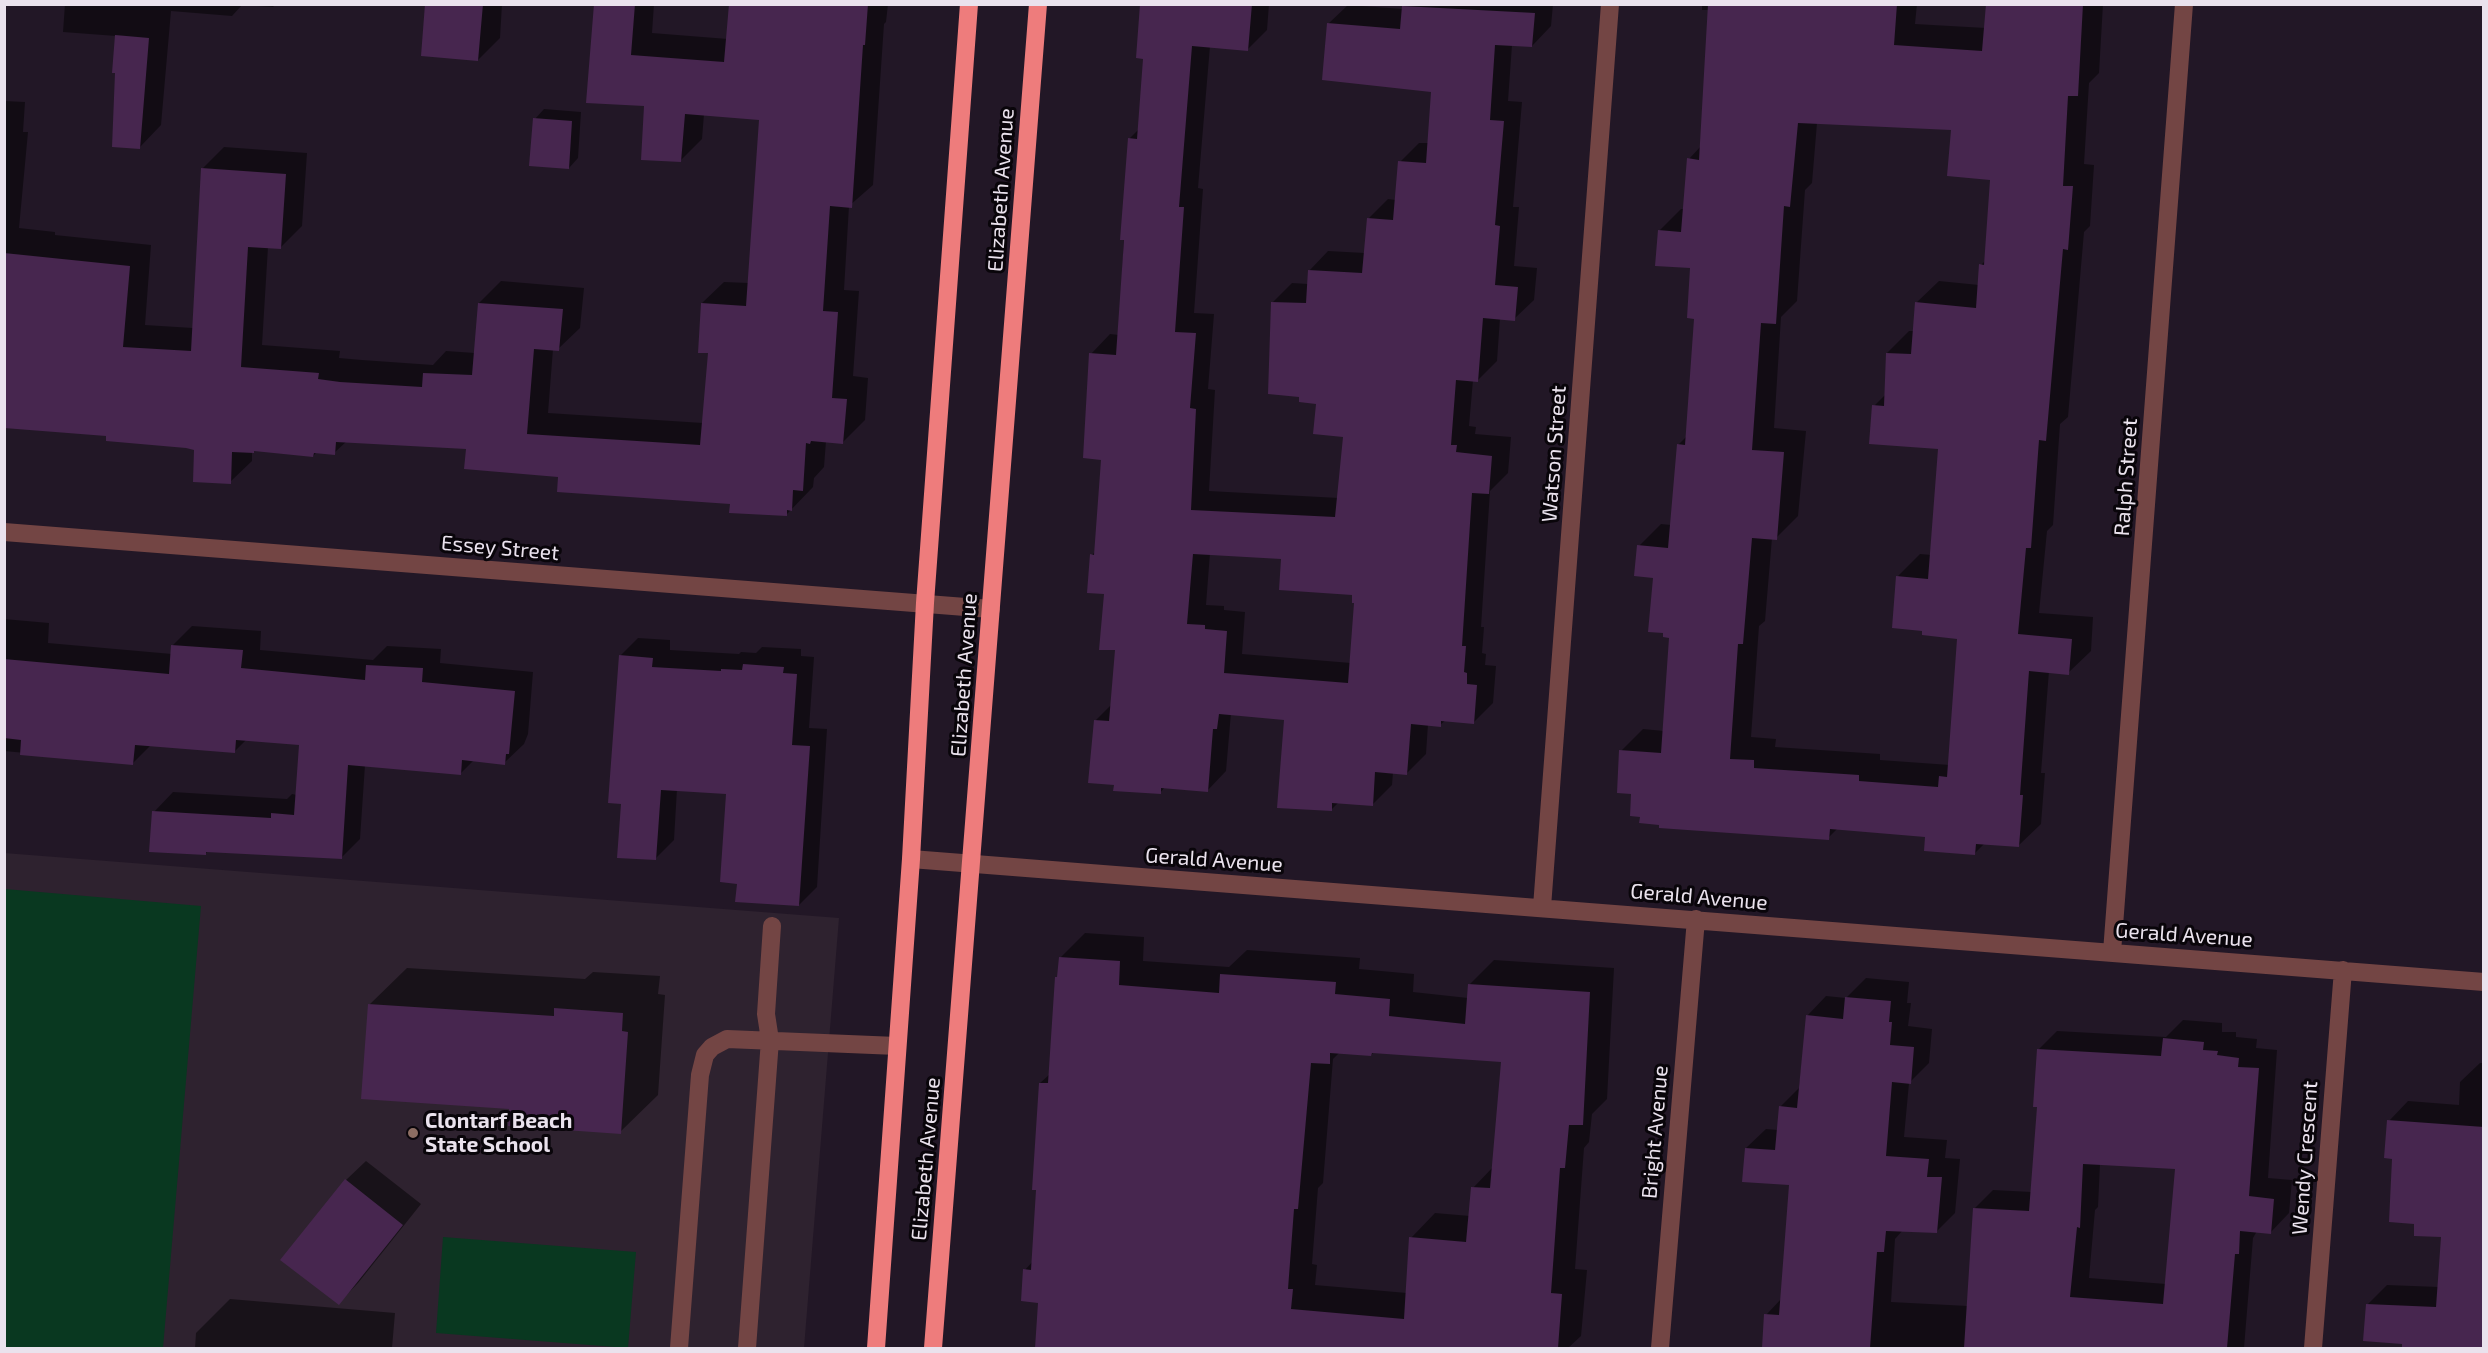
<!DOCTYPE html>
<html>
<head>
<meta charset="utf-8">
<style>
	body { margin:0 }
	#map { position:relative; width:2488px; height:1353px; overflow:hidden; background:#221726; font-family:"Exo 2",sans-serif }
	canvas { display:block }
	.frame { position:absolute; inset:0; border:6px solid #eae2ed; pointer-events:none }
</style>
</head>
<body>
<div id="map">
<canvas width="2488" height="1353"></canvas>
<div class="frame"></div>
</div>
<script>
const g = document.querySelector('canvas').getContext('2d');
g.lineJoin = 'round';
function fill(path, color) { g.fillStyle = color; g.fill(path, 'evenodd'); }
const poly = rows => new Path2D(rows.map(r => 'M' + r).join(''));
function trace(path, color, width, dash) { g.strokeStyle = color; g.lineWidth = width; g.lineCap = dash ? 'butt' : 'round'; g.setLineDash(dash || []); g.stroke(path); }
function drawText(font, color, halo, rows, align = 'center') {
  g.font = font + ' "Exo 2",sans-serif'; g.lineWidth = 6; g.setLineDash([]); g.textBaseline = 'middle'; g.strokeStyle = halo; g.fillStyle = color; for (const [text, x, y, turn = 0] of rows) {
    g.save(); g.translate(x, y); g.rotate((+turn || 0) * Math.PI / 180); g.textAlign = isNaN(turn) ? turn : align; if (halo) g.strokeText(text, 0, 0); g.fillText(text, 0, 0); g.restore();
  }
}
const education = poly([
	[4,853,839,918,804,1348,5,1348]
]);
const green = poly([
	[5,889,201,906,163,1348,5,1348],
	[443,1237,636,1252,628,1348,436,1333]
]);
const shadow = poly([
	[65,4,276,4,273,7,242,5,232,16,171,11,161,125,140,147,116,36,63,32],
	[427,4,502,4,500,38,478,60],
	[595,4,654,4,652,33,728,39,731,4,888,4,886,22,884,24,873,185,849,206,844,290,859,291,853,376,868,378,865,420,843,442,826,441,824,467,814,478,813,487,787,514,732,503,559,476,467,448,347,441,334,453,317,452,313,456,255,450,252,452,252,461,230,482,196,449,108,434,4,427,4,101,25,102,23,132,28,132,19,228,55,232,55,235,151,245,145,325,193,328,202,169,224,147,307,153,302,226,280,248,268,247,262,345,340,351,339,358,362,360,433,365,446,351,475,353,479,303,501,281,584,288,580,328,558,349,553,349,548,413,703,423,709,352,702,303,724,282,749,283,760,119,704,114,702,139,680,161,646,105],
	[1142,4,1269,4,1267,30,1247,50,1210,46,1198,188,1203,189,1194,313,1214,314,1208,389,1215,390,1209,491,1339,498,1344,436,1317,402,1272,303,1292,283,1308,284,1309,271,1328,251,1365,253,1368,219,1388,199,1396,200,1400,162,1419,143,1429,143,1433,91,1328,24,1348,5,1403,9,1405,4,1553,4,1551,26,1532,46,1512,45,1508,101,1522,102,1513,207,1519,207,1514,266,1537,268,1534,300,1514,319,1500,318,1497,361,1478,380,1473,380,1469,426,1476,427,1475,434,1511,437,1508,473,1490,491,1481,627,1484,627,1482,653,1486,654,1485,665,1496,666,1493,703,1474,722,1446,720,1440,725,1428,724,1426,754,1407,773,1393,772,1392,785,1373,804,1339,802,1331,810,1286,718,1231,713,1226,771,1207,791,1165,787,1160,793,1115,784,1095,721,1112,704,1117,649,1105,592,1092,555,1096,551,1102,458,1091,354,1110,334,1119,335,1129,139,1139,129,1145,57],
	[1210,553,1282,558,1354,594,1356,602,1351,663,1242,654,1245,612,1224,610,1224,606,1206,605],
	[1702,4,1917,4,1915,24,1986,28,1987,4,2103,4,2099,73,2089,83,2084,164,2094,165,2090,226,2084,232,2068,417,2060,424,2053,525,2047,531,2039,613,2093,617,2091,651,2068,673,2049,671,2041,773,2045,773,2041,824,2018,846,1985,843,1974,854,1927,835,1838,828,1828,838,1660,823,1641,815,1632,793,1621,751,1643,729,1664,731,1671,637,1664,631,1654,577,1639,546,1661,524,1671,525,1678,445,1687,436,1696,317,1692,267,1659,231,1681,209,1684,209,1689,159,1701,146,1709,10,1702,10],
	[1817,123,1952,129,1991,179,1986,260,1981,265,1979,285,1939,281,1916,303,1914,331,1909,331,1887,353,1886,394,1874,406,1940,447,1932,555,1920,554,1898,576,1959,637,1950,765,1880,760,1880,754,1775,747,1776,739,1751,737,1759,626,1765,621,1772,538,1776,538,1798,516,1806,431,1774,428,1781,317,1797,301,1805,190,1812,183],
	[544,109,581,112,578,158,569,168,535,119],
	[4,619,49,623,48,643,172,654,173,645,192,626,261,631,260,650,373,660,387,646,441,649,440,663,533,672,528,734,524,744,504,763,474,760,461,773,365,765,360,839,341,858,209,850,205,854,154,812,173,792,287,799,292,794,297,795,300,743,247,739,235,751,151,745,133,763,4,751],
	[638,638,670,640,670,650,739,654,741,652,756,653,762,647,801,649,801,656,814,657,809,728,827,729,817,887,799,905,738,882,727,793,677,789,674,840,656,858,623,802,620,656],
	[1085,933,1144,937,1143,961,1229,967,1247,950,1360,958,1359,969,1414,974,1413,992,1468,998,1469,985,1494,960,1614,968,1607,1099,1592,1114,1589,1142,1584,1148,1575,1269,1587,1270,1581,1336,1568,1348,1036,1348,1040,1301,1025,1270,1033,1261,1038,1189,1040,1083,1050,1074,1060,958],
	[1340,1052,1371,1055,1374,1052,1502,1061,1493,1167,1473,1188,1470,1216,1435,1213,1411,1238,1407,1293,1315,1285,1317,1265,1312,1264,1318,1188,1323,1183,1333,1059],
	[407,968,585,979,593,972,660,976,658,994,665,995,658,1095,620,1132,511,1108,369,1005],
	[1866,978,1909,982,1907,1003,1911,1003,1908,1026,1932,1029,1929,1063,1909,1083,1904,1137,1947,1140,1945,1158,1960,1159,1955,1213,1936,1232,1903,1230,1895,1239,1891,1302,1968,1306,1974,1209,1993,1190,2032,1192,2039,1106,2038,1050,2057,1031,2166,1037,2183,1020,2222,1023,2222,1032,2236,1032,2236,1037,2257,1039,2256,1048,2277,1050,2268,1178,2292,1180,2289,1213,2270,1233,2257,1231,2253,1238,2244,1348,1764,1348,1766,1315,1782,1298,1791,1183,1746,1148,1766,1129,1778,1130,1780,1107,1799,1088,1807,1016,1826,996,1846,998],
	[2100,1164,2177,1168,2166,1284,2089,1278,2095,1210,2098,1207],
	[2480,1063,2484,1063,2484,1348,2403,1348,2404,1342,2367,1305,2387,1285,2439,1287,2442,1236,2416,1222,2394,1158,2389,1121,2408,1101,2459,1105,2460,1082],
	[366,1161,421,1204,358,1283,339,1303,346,1180],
	[230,1299,395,1313,392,1348,195,1348,196,1333]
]);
const building = poly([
	[425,4,483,4,478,61,421,56],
	[594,4,635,4,631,55,724,62,729,4,868,4,865,45,863,45,852,208,830,206,823,311,838,312,832,398,847,399,843,444,811,441,810,444,806,443,803,491,793,490,792,511,787,510,787,516,729,513,730,504,557,492,558,477,464,469,466,449,336,442,335,455,314,453,313,457,254,451,254,453,232,452,231,484,193,482,194,450,186,448,106,441,106,436,4,428,4,253,130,266,123,347,191,351,201,168,286,174,281,249,248,247,241,367,319,373,318,379,340,382,422,387,423,373,472,375,478,303,563,309,559,351,534,349,527,434,700,445,708,353,698,353,701,303,746,306,759,120,685,114,681,162,641,160,644,106,586,103],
	[1140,4,1252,4,1248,51,1192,46,1179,207,1184,207,1175,332,1196,333,1190,408,1196,409,1191,510,1335,517,1343,437,1313,434,1316,404,1299,402,1299,397,1268,394,1271,302,1306,303,1308,270,1362,273,1367,218,1393,220,1398,161,1426,163,1431,92,1322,80,1327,23,1400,29,1402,6,1535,13,1532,47,1495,45,1490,120,1504,121,1495,225,1500,226,1495,285,1518,287,1515,321,1483,318,1478,382,1456,380,1451,445,1457,445,1456,452,1492,456,1489,494,1472,493,1462,646,1466,646,1464,672,1467,673,1467,684,1477,685,1474,724,1441,721,1441,727,1411,724,1407,775,1375,772,1373,806,1332,803,1332,811,1277,808,1284,720,1219,714,1217,729,1213,729,1208,792,1161,788,1161,794,1113,791,1114,785,1088,783,1094,720,1109,721,1115,650,1099,650,1104,594,1087,593,1090,554,1094,555,1101,460,1083,458,1089,353,1116,355,1124,240,1120,240,1128,138,1137,139,1143,59,1136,58],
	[1193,554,1281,559,1279,590,1352,595,1352,603,1354,603,1348,683,1224,673,1227,631,1205,629,1205,625,1187,624],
	[1708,4,1897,4,1894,45,1982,51,1986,4,2083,4,2078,96,2068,96,2063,186,2073,186,2068,250,2063,249,2046,441,2039,440,2031,548,2026,548,2018,634,2072,639,2069,675,2029,671,2020,795,2023,795,2019,847,1976,844,1975,855,1924,851,1925,837,1830,829,1829,840,1659,828,1659,825,1639,823,1640,817,1630,816,1631,794,1617,793,1619,750,1661,753,1669,638,1663,637,1663,633,1648,632,1653,578,1634,576,1637,545,1668,548,1677,444,1685,445,1694,319,1687,318,1690,268,1655,266,1658,230,1681,232,1687,158,1699,160],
	[1798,123,1951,130,1947,176,1990,180,1984,265,1979,264,1976,308,1915,302,1911,354,1886,353,1884,406,1872,405,1869,444,1938,449,1928,579,1896,576,1892,628,1922,631,1922,635,1957,639,1947,777,1939,776,1938,787,1859,781,1859,775,1754,768,1754,760,1730,759,1738,644,1743,644,1752,538,1777,540,1784,452,1752,450,1761,323,1776,324,1784,206,1790,207],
	[115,35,149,38,140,149,112,147,115,73,112,73],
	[533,118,572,121,569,169,529,166],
	[171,645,243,650,241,668,365,680,366,665,423,668,422,682,515,691,509,754,506,754,505,765,462,760,461,775,348,765,342,859,206,852,206,855,149,852,152,811,271,818,271,813,294,815,299,745,236,740,235,753,135,745,133,765,20,755,21,740,4,738,4,659,169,674],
	[619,655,653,658,652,667,721,671,721,669,742,670,743,664,784,667,783,673,797,674,792,745,810,746,799,906,735,902,737,884,720,882,726,794,661,790,656,860,617,858,621,804,608,803],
	[1059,957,1120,961,1119,985,1219,993,1220,974,1336,982,1335,994,1390,999,1389,1016,1465,1024,1468,984,1590,992,1583,1125,1569,1125,1565,1168,1560,1168,1551,1293,1562,1294,1558,1348,1035,1348,1038,1303,1021,1301,1023,1269,1031,1270,1036,1190,1032,1190,1039,1083,1048,1083,1055,977,1057,977],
	[1330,1053,1371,1056,1372,1053,1501,1062,1490,1188,1471,1187,1466,1242,1409,1237,1404,1319,1291,1309,1293,1289,1288,1289,1294,1209,1298,1209,1311,1063,1330,1064],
	[1845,997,1891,1001,1889,1022,1892,1022,1890,1045,1914,1047,1911,1084,1892,1082,1886,1156,1929,1159,1927,1177,1942,1177,1937,1233,1886,1231,1884,1252,1877,1252,1870,1348,1762,1348,1764,1314,1779,1315,1789,1185,1742,1182,1745,1148,1775,1150,1779,1106,1797,1108,1806,1015,1843,1019],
	[368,1004,554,1016,554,1008,623,1013,622,1031,628,1032,621,1134,508,1126,509,1109,361,1099],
	[2163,1038,2204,1042,2203,1050,2218,1051,2217,1055,2239,1058,2238,1067,2259,1068,2249,1196,2274,1199,2271,1234,2240,1231,2239,1254,2235,1254,2227,1348,1964,1348,1973,1208,2029,1211,2037,1107,2033,1107,2037,1049,2161,1056],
	[2083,1164,2175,1169,2163,1304,2070,1297,2077,1227,2080,1228],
	[2387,1120,2484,1127,2484,1348,2402,1348,2402,1344,2363,1341,2366,1304,2436,1307,2441,1237,2414,1236,2414,1224,2389,1222,2392,1159,2384,1158],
	[345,1179,403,1225,339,1305,280,1260]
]);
const lane = poly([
	[679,1348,700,1075,705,1055,712,1047,727,1039,897,1046],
	[747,1348,770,1040,766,1014,772,926]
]);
const street = poly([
	[4,532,991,609],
	[911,859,2484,982],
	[1542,907,1610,4],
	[2112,952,2184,4],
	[1660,1348,1696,919],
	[2313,1348,2343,970]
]);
const highway = poly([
	[876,1348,911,859,925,603,969,4],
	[933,1348,1038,4]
]);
const markers = [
	[413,1133,6,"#8d6e63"]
];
const streetNames = [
	["Elizabeth Avenue",1001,190,-86],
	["Watson Street",1554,454,-86],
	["Ralph Street",2126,477,-86],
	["Essey Street",500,548,5],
	["Elizabeth Avenue",964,675,-86],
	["Gerald Avenue",1214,860,4],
	["Gerald Avenue",1699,897,5],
	["Gerald Avenue",2184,935,4],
	["Bright Avenue",1655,1132,-85],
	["Wendy Crescent",2305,1158,-86],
	["Elizabeth Avenue",926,1159,-85]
];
const poiNames = [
	["Clontarf Beach",425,1121],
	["State School",425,1145]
];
fill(education, '#2e222f');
fill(green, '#093820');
fill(shadow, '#0007');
fill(building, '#47264f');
trace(lane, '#734544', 18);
trace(street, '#734544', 18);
trace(highway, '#ee7c7c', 18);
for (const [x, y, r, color] of markers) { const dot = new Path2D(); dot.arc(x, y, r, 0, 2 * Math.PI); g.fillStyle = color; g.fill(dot); trace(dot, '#09050a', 2); }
drawText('21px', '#eae2ed', '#09050a', streetNames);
drawText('bold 21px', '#eae2ed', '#09050a', poiNames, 'left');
</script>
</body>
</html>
